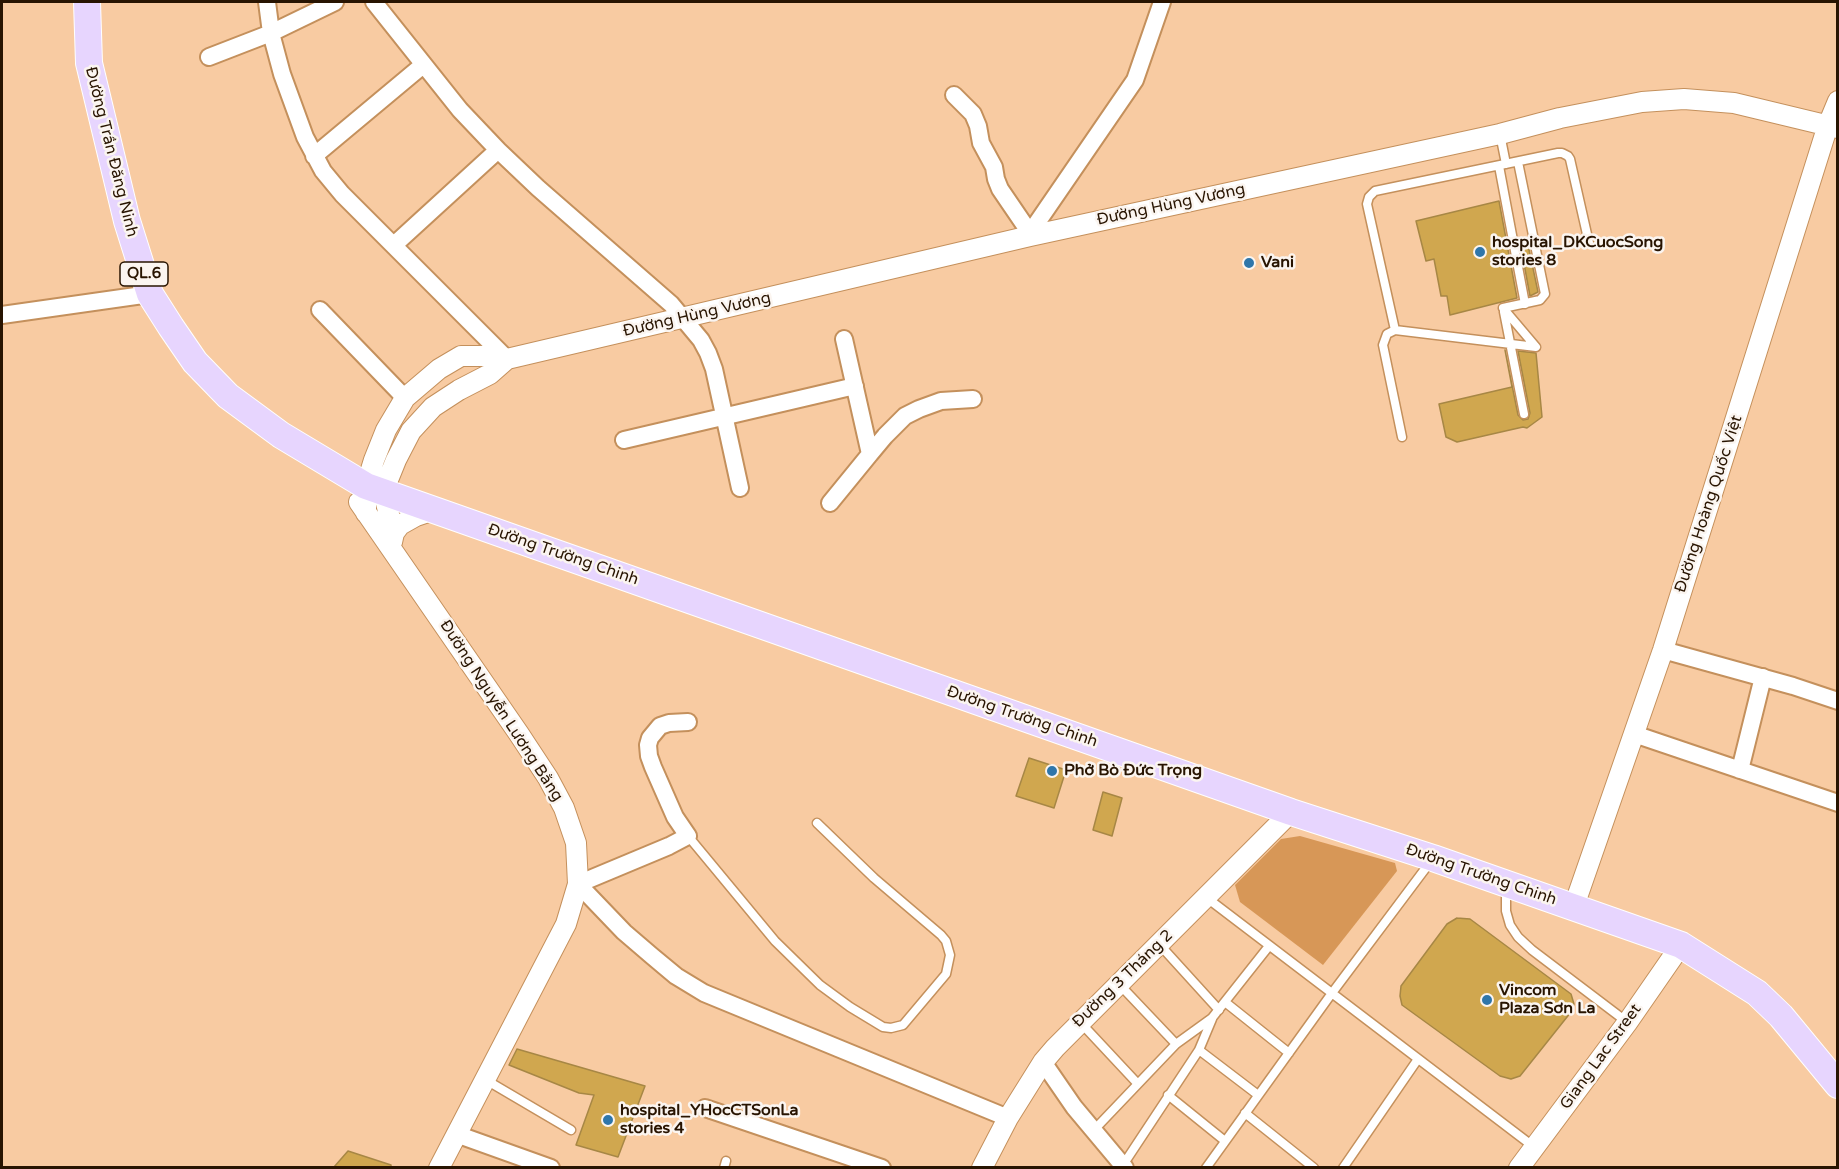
<!DOCTYPE html>
<html>
<head>
<meta charset="utf-8">
<style>
	body { margin:0 }
	#map { position:relative; width:1839px; height:1169px; overflow:hidden; background:#f8cba2; font-family:"Varela Round",sans-serif }
	canvas { display:block }
	.frame { position:absolute; inset:0; border:3px solid #281401; pointer-events:none }
</style>
</head>
<body>
<div id="map">
<canvas width="1839" height="1169"></canvas>
<div class="frame"></div>
</div>
<script>
const g = document.querySelector('canvas').getContext('2d');
g.lineJoin = 'round';
function fill(path, color) { g.fillStyle = color; g.fill(path, 'evenodd'); }
const poly = rows => new Path2D(rows.map(r => 'M' + r).join(''));
function trace(path, color, width, dash) { g.strokeStyle = color; g.lineWidth = width; g.lineCap = dash ? 'butt' : 'round'; g.setLineDash(dash || []); g.stroke(path); }
function drawText(font, color, halo, rows, align = 'center') {
  g.font = font + ' "Varela Round",sans-serif'; g.lineWidth = 5; g.setLineDash([]); g.textBaseline = 'middle'; g.strokeStyle = halo; g.fillStyle = color; for (const [text, x, y, turn = 0] of rows) {
    g.save(); g.translate(x, y); g.rotate((+turn || 0) * Math.PI / 180); g.textAlign = isNaN(turn) ? turn : align; if (halo) g.strokeText(text, 0, 0); g.fillText(text, 0, 0); g.restore();
  }
}
const green = poly([
	[1300,836,1395,863,1397,871,1323,965,1240,902,1235,885,1281,839]
]);
const building = poly([
	[1499,201,1517,298,1450,315,1447,296,1441,296,1434,259,1426,261,1416,221,1499,201],
	[1527,240,1538,292,1530,296,1520,242,1527,240],
	[1505,350,1518,415,1523,420,1528,419,1530,413,1518,351,1536,353,1542,417,1527,428,1523,427,1457,442,1446,437,1439,404,1512,387,1505,350],
	[1029,758,1066,770,1054,808,1016,796,1029,758],
	[1103,792,1122,798,1112,836,1093,830,1103,792],
	[1457,918,1470,919,1571,994,1574,1004,1571,1012,1520,1076,1511,1079,1500,1076,1402,1005,1400,996,1401,986,1447,924,1457,918],
	[517,1049,645,1086,618,1157,576,1145,594,1095,579,1093,509,1065,517,1049],
	[348,1151,391,1165,391,1167,334,1167,348,1151]
]);
const service = poly([
	[1500,134,1506,164],
	[1518,162,1545,294,1540,300,1503,308,1536,347,1395,330,1367,204,1369,197,1375,191,1558,153,1562,153,1568,156,1570,159,1589,243],
	[1499,166,1525,304],
	[1504,312,1524,414],
	[1395,330,1387,334,1383,345,1402,437],
	[688,836,775,941,820,985,850,1007,883,1027,891,1028,903,1025,946,974,950,955,946,941,941,935,874,878,817,823],
	[1506,887,1506,911,1510,925,1518,937,1532,950,1627,1022],
	[1207,898,1534,1147],
	[1159,944,1219,1010],
	[1119,984,1176,1044],
	[1225,1002,1289,1053],
	[1080,1022,1137,1083],
	[1199,1050,1258,1095],
	[486,1080,571,1130],
	[1168,1095,1225,1141],
	[1245,1113,1314,1168],
	[1093,1131,1176,1044,1212,1018,1269,946],
	[1123,1165,1199,1050,1212,1019],
	[724,1168,726,1161],
	[1206,1168,1332,993,1431,861],
	[1343,1168,1418,1059]
]);
const minor = poly([
	[267,2,271,33,282,74,305,137,323,171,342,194,507,359],
	[374,2,460,110,498,150,538,188,671,304,701,340,708,353,714,369,740,488],
	[209,57,271,33,335,2],
	[954,95,973,114,978,126,981,143,994,167,996,179,1000,189,1030,233],
	[314,156,423,65],
	[1030,236,1030,233,1135,80,1162,2],
	[394,245,498,150],
	[320,310,405,398],
	[2,315,150,294],
	[624,440,855,386],
	[870,454,885,436,905,416,919,409,941,401,973,399],
	[830,503,870,454,844,339],
	[1663,650,1793,686,1838,701],
	[688,722,669,723,660,726,650,738,648,745,649,756,653,767,675,817,688,836,669,846,578,884,624,932,652,956,676,976,704,993,1008,1118],
	[1634,734,1838,803],
	[1740,770,1763,677],
	[1043,1062,1074,1107,1125,1168],
	[705,1108,882,1168],
	[456,1134,551,1168]
]);
const tertiary = poly([
	[359,502,519,734,548,778,564,808,576,843,578,884,566,924,439,1168],
	[366,513,366,486,374,460,386,430,405,398,439,369,461,356,484,356,507,359,1030,236,1500,134,1560,118,1642,102,1684,99,1734,103,1838,128],
	[394,533,383,492,396,460,411,431,433,407,459,390,490,374,507,359],
	[392,542,394,533,400,525,416,516,434,510],
	[1574,906,1663,650,1828,125,1838,101],
	[982,1168,1008,1118,1043,1062,1055,1048,1291,812],
	[1519,1168,1627,1023,1681,945]
]);
const primary = poly([
	[87,2,89,63,127,221,150,294,171,327,195,362,228,396,281,435,366,486,1291,812,1433,858,1681,945,1757,993,1781,1016,1838,1085]
]);
const markers = [
	[1480,252,6,"#2f76aa"],
	[1249,263,6,"#2f76aa"],
	[1052,771,6,"#2f76aa"],
	[1487,1000,6,"#2f76aa"],
	[608,1120,6,"#2f76aa"]
];
const shields = [
	[144,274,48]
];
const shieldNames = [
	["QL.6",144,274]
];
const streetNames = [
	["Đường Trần Đăng Ninh",111,152,76],
	["Đường Hùng Vương",1171,205,-12],
	["Đường Hùng Vương",697,315,-13],
	["Đường Hoàng Quốc Việt",1709,504,-72],
	["Đường Trường Chinh",563,555,19],
	["Đường Nguyễn Lương Bằng",501,711,57],
	["Đường Trường Chinh",1022,717,19],
	["Đường Trường Chinh",1481,875,19],
	["Đường 3 Tháng 2",1123,979,-44],
	["Giang Lac Street",1601,1057,-54]
];
const poiNames = [
	["hospital_DKCuocSong",1492,243],
	["stories 8",1492,261],
	["Vani",1261,263],
	["Phở Bò Đức Trọng",1064,771],
	["Vincom",1499,991],
	["Plaza Sơn La",1499,1009],
	["hospital_YHocCTSonLa",620,1111],
	["stories 4",620,1129]
];
fill(green, '#d79757');
fill(building, '#d0a74f');
trace(building, '#a78745', 1.5);
trace(service, '#c4905c', 11);
trace(minor, '#c4905c', 20);
trace(tertiary, '#c4905c', 22);
trace(primary, '#fff', 28);
trace(service, '#fff', 8);
trace(minor, '#fff', 16);
trace(tertiary, '#fff', 20);
trace(primary, '#e7d5fe', 26);
for (const [x, y, r, color] of markers) { const dot = new Path2D(); dot.arc(x, y, r, 0, 2 * Math.PI); g.fillStyle = color; g.fill(dot); trace(dot, '#fbf5f0', 2); }
for (const [x, y, w] of shields) { const box = new Path2D(); box.roundRect(x - w / 2, y - 12, w, 24, 4.5); g.fillStyle = '#fbf5f0'; g.fill(box); trace(box, '#281401', 1.5); }
drawText('bold 15px', '#281401', null, shieldNames);
drawText('16px', '#281401', '#fbf5f0', streetNames);
drawText('bold 16px', '#281401', '#fbf5f0', poiNames, 'left');
</script>
</body>
</html>
